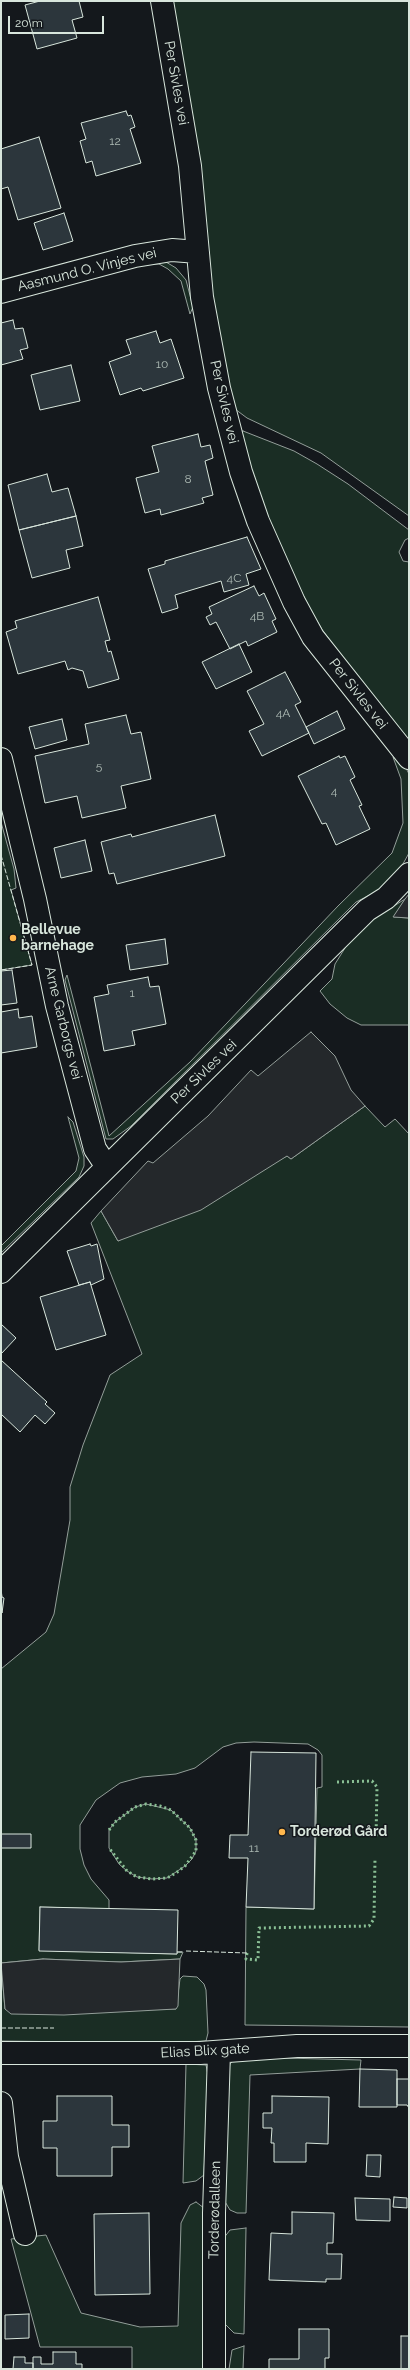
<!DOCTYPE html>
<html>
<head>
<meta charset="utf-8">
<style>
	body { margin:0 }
	#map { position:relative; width:410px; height:2370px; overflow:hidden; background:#14181c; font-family:Raleway,sans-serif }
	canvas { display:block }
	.frame { position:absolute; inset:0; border:2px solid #d8e6dc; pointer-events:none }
	.scale { position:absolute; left:8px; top:16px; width:96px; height:18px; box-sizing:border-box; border:2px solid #d8e6dc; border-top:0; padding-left:5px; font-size:12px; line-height:14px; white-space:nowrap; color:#d8e6dc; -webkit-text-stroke:3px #14181c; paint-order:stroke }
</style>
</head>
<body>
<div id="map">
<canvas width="410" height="2370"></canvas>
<div class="frame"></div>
<div class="scale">20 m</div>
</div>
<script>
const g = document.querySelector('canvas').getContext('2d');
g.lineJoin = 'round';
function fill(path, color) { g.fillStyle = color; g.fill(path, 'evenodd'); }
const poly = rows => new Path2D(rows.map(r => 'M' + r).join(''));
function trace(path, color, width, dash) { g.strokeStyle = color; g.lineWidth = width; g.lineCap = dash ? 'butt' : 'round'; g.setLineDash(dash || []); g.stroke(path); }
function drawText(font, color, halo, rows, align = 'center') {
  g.font = font + ' Raleway,sans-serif'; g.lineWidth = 3; g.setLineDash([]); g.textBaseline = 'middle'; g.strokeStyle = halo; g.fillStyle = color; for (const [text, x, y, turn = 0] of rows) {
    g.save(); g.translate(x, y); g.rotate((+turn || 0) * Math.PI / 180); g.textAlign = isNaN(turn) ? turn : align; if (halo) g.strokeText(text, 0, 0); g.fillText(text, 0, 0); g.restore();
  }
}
const green = poly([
	[170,1,409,1,409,516,321,453,247,418,235,409,230,399,213,314,170,1],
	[156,261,166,262,176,268,186,280,193,307,190,314,181,281,168,269,159,264,147,264,156,261],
	[243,431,294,451,317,464,348,484,409,530,409,538,405,540,399,552,403,561,409,562,409,744,323,631,311,611,271,531,239,432,243,431],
	[396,755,402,760,409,774,409,853,398,873,378,891,356,902,131,1126,113,1139,106,1139,65,980,67,975,109,1136,190,1062,338,906,392,853,403,823,401,779,393,757,396,755],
	[1,822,14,869,16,888,11,890,32,965,1,970,1,822],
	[405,899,394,917,409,918,409,1025,361,1025,347,1018,330,1004,320,991,332,979,335,964,350,940,372,920,405,899],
	[365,1106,385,1127,395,1119,409,1134,409,2027,245,2025,246,1907,314,1909,317,1788,322,1787,322,1755,318,1750,308,1744,254,1742,236,1743,223,1747,195,1768,176,1774,142,1777,120,1783,96,1800,80,1825,80,1849,84,1865,91,1879,109,1900,109,1909,40,1907,39,1950,177,1954,177,1952,183,1952,180,1959,121,1962,43,1959,1,1963,5,2009,176,2009,180,1979,183,1976,197,1977,204,1984,206,1990,208,2033,206,2041,165,2043,1,2041,1,1669,46,1632,54,1614,70,1520,70,1487,83,1445,110,1375,142,1354,91,1223,101,1211,118,1241,287,1156,291,1159,365,1106],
	[68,1117,73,1122,84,1157,84,1166,79,1177,1,1253,1,1246,76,1171,79,1158,68,1117],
	[146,1804,171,1810,190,1828,196,1840,196,1851,192,1859,185,1866,167,1878,152,1879,137,1877,127,1871,119,1864,109,1848,109,1830,115,1822,135,1807,146,1804],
	[284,2058,361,2060,360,2069,250,2075,246,2213,237,2213,230,2210,224,2200,228,2073,230,2064,234,2060,284,2058],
	[186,2064,206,2065,208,2075,204,2175,196,2181,183,2183,186,2064],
	[196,2202,204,2208,203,2369,132,2369,132,2347,40,2347,11,2239,46,2235,81,2313,140,2327,178,2326,181,2223,190,2205,196,2202],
	[246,2228,244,2334,234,2333,225,2324,223,2239,230,2230,246,2228],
	[244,2346,243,2369,229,2369,232,2350,244,2346]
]);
const parking = poly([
	[409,894,409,918,393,917,405,899,409,894],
	[311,1032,335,1056,351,1090,365,1106,291,1159,287,1156,201,1210,118,1241,101,1211,148,1161,153,1163,208,1116,251,1070,258,1076,311,1032],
	[43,1959,121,1962,180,1959,178,2006,176,2009,64,2015,11,2014,5,2009,1,1963,43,1959]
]);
const building = poly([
	[40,1,79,1,83,17,72,20,77,38,37,49,25,5,40,1],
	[126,111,128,116,131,115,135,127,130,129,141,163,96,176,92,161,86,163,80,141,86,139,81,123,126,111],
	[39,137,61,208,18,220,8,187,1,189,1,149,39,137],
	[64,213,73,241,43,250,34,223,64,213],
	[13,320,15,329,23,328,28,348,20,350,23,359,1,365,1,323,13,320],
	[156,331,160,343,171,339,184,378,143,391,141,388,120,395,109,362,131,354,126,340,156,331],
	[71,365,80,401,40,410,31,375,71,365],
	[198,434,201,447,210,445,213,458,205,461,213,495,202,498,204,503,161,515,160,509,145,513,136,478,159,472,152,446,198,434],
	[47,474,52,492,68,488,76,516,19,530,8,485,47,474],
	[76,516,83,546,66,550,70,568,32,578,19,530,76,516],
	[247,537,261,569,246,574,249,585,224,592,221,581,175,595,178,608,162,613,148,569,165,564,165,561,247,537],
	[254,586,259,596,264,593,276,619,272,621,277,632,248,646,246,641,230,649,216,622,210,625,206,617,212,614,209,607,254,586],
	[98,597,110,640,105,641,108,652,111,651,119,679,88,688,83,671,72,668,68,670,65,661,18,674,6,632,17,628,15,621,98,597],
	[239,644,252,672,216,689,202,662,239,644],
	[285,672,301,702,295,705,309,733,262,756,249,731,264,724,247,691,285,672],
	[337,711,345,729,314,744,306,727,337,711],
	[126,715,131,734,141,732,151,779,121,786,126,808,82,818,77,796,45,803,35,756,89,744,85,724,126,715],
	[62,719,67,740,35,749,29,727,62,719],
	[339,756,340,758,345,756,355,777,350,780,362,805,359,806,370,829,336,845,326,823,322,824,298,776,339,756],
	[215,815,225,856,117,884,114,873,109,874,101,842,131,834,132,837,215,815],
	[85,840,92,871,61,878,54,848,85,840],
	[165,939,168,964,130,970,126,945,165,939],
	[12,970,17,1003,1,1005,1,971,12,970],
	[148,977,150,987,159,986,166,1024,132,1031,135,1045,104,1051,94,997,109,994,107,985,148,977],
	[18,1009,19,1018,32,1016,37,1047,1,1053,1,1012,18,1009],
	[90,1244,91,1246,97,1244,104,1279,91,1285,90,1282,79,1285,67,1251,90,1244],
	[90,1282,106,1335,56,1350,40,1297,90,1282],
	[1,1324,16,1338,1,1354,1,1324],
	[1,1360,47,1402,45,1404,55,1413,45,1424,35,1415,20,1432,1,1414,1,1360],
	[1,1589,2,1597,4,1598,2,1613,1,1589],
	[251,1752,316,1753,314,1909,246,1907,248,1858,229,1858,230,1835,248,1835,251,1752],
	[1,1834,31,1834,31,1848,1,1848,1,1834],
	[40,1907,178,1910,177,1954,39,1951,40,1907],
	[360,2069,397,2070,397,2107,359,2107,360,2069],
	[397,2079,409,2079,409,2108,407,2105,397,2105,397,2079],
	[57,2096,112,2096,112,2125,129,2125,129,2147,112,2147,112,2176,57,2176,57,2148,43,2148,43,2121,57,2121,57,2096],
	[272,2096,329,2097,328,2144,306,2143,306,2162,274,2162,274,2143,271,2143,272,2128,263,2128,263,2113,272,2113,272,2096],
	[367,2155,381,2155,380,2177,366,2176,367,2155],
	[394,2197,407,2198,407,2208,393,2207,394,2197],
	[355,2198,390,2199,390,2221,356,2220,355,2198],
	[292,2212,334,2213,333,2243,327,2243,327,2254,342,2254,341,2279,326,2279,326,2282,269,2280,271,2233,292,2234,292,2212],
	[149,2213,150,2294,95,2295,94,2214,149,2213],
	[29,2314,29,2338,5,2339,5,2315,29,2314],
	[299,2329,329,2329,329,2358,325,2358,325,2369,269,2369,269,2359,299,2359,299,2329],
	[401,2336,409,2336,409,2369,401,2369,401,2336],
	[53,2352,76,2352,76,2364,82,2364,82,2369,33,2369,33,2357,41,2357,41,2364,53,2364,53,2352],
	[14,2357,25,2357,25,2363,33,2363,33,2369,13,2369,14,2357]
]);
const minor = poly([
	[162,1,190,166,202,297,219,388,241,472,258,521,294,602,313,637,409,758],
	[1,292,135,256,172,250,198,252],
	[1,759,35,899,57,1006,95,1149,107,1167],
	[1,1272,367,910,386,898,409,874],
	[1,2053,200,2053,297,2046,409,2046],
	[1,2103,7,2157,25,2234],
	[214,2369,214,2213,219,2052]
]);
const hedge = poly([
	[337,1782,372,1781,377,1787,376,1838],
	[109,1830,115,1822,135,1807,146,1804,160,1806,171,1810,190,1828,196,1840,196,1851,185,1866,176,1873,167,1878,152,1879,137,1877,127,1871,109,1848],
	[247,1953,246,1959,258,1960,259,1928,369,1926,374,1919,375,1859]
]);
const fence = poly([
	[1,855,32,965,1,970],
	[186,1951,247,1953],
	[177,1952,183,1952],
	[1,2028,54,2028]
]);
const markers = [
	[13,938,4,"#ffb74d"],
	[282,1832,4,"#ffb74d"]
];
const numberNames = [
	["12",115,141],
	["10",162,364],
	["8",188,479],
	["4C",234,578],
	["4B",257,616],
	["4A",283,713],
	["5",99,766],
	["4",334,791],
	["1",132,993],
	["11",254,1848]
];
const streetNames = [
	["Per Sivles vei",176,83,80],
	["Aasmund O. Vinjes vei",87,270,-14],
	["Per Sivles vei",224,402,77],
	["Per Sivles vei",358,694,52],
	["Arne Garborgs vei",63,1023,76],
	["Per Sivles vei",204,1072,-44],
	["Elias Blix gate",205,2051,-3],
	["Torderødalleen",215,2210,-89]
];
const poiNames = [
	["Bellevue",21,930],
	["barnehage",21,946],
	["Torderød Gård",290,1832]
];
fill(green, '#1a2d24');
trace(green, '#939e99', 1);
fill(parking, '#24282b');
trace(parking, '#939e99', 1);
fill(building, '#2c363c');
trace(building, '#d8e6dc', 1);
trace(minor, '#d8e6dc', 24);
trace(minor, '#14181c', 22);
trace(hedge, '#8ac095', 3, [2, 3]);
trace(fence, '#d8e6dc', 1, [5, 2]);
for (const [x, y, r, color] of markers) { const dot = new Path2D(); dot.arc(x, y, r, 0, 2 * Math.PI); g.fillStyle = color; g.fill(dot); trace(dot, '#14181c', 1.5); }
drawText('12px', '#adbab4', null, numberNames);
drawText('14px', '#d8e6dc', '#14181c', streetNames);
drawText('bold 14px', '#d8e6dc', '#14181c', poiNames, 'left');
</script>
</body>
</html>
